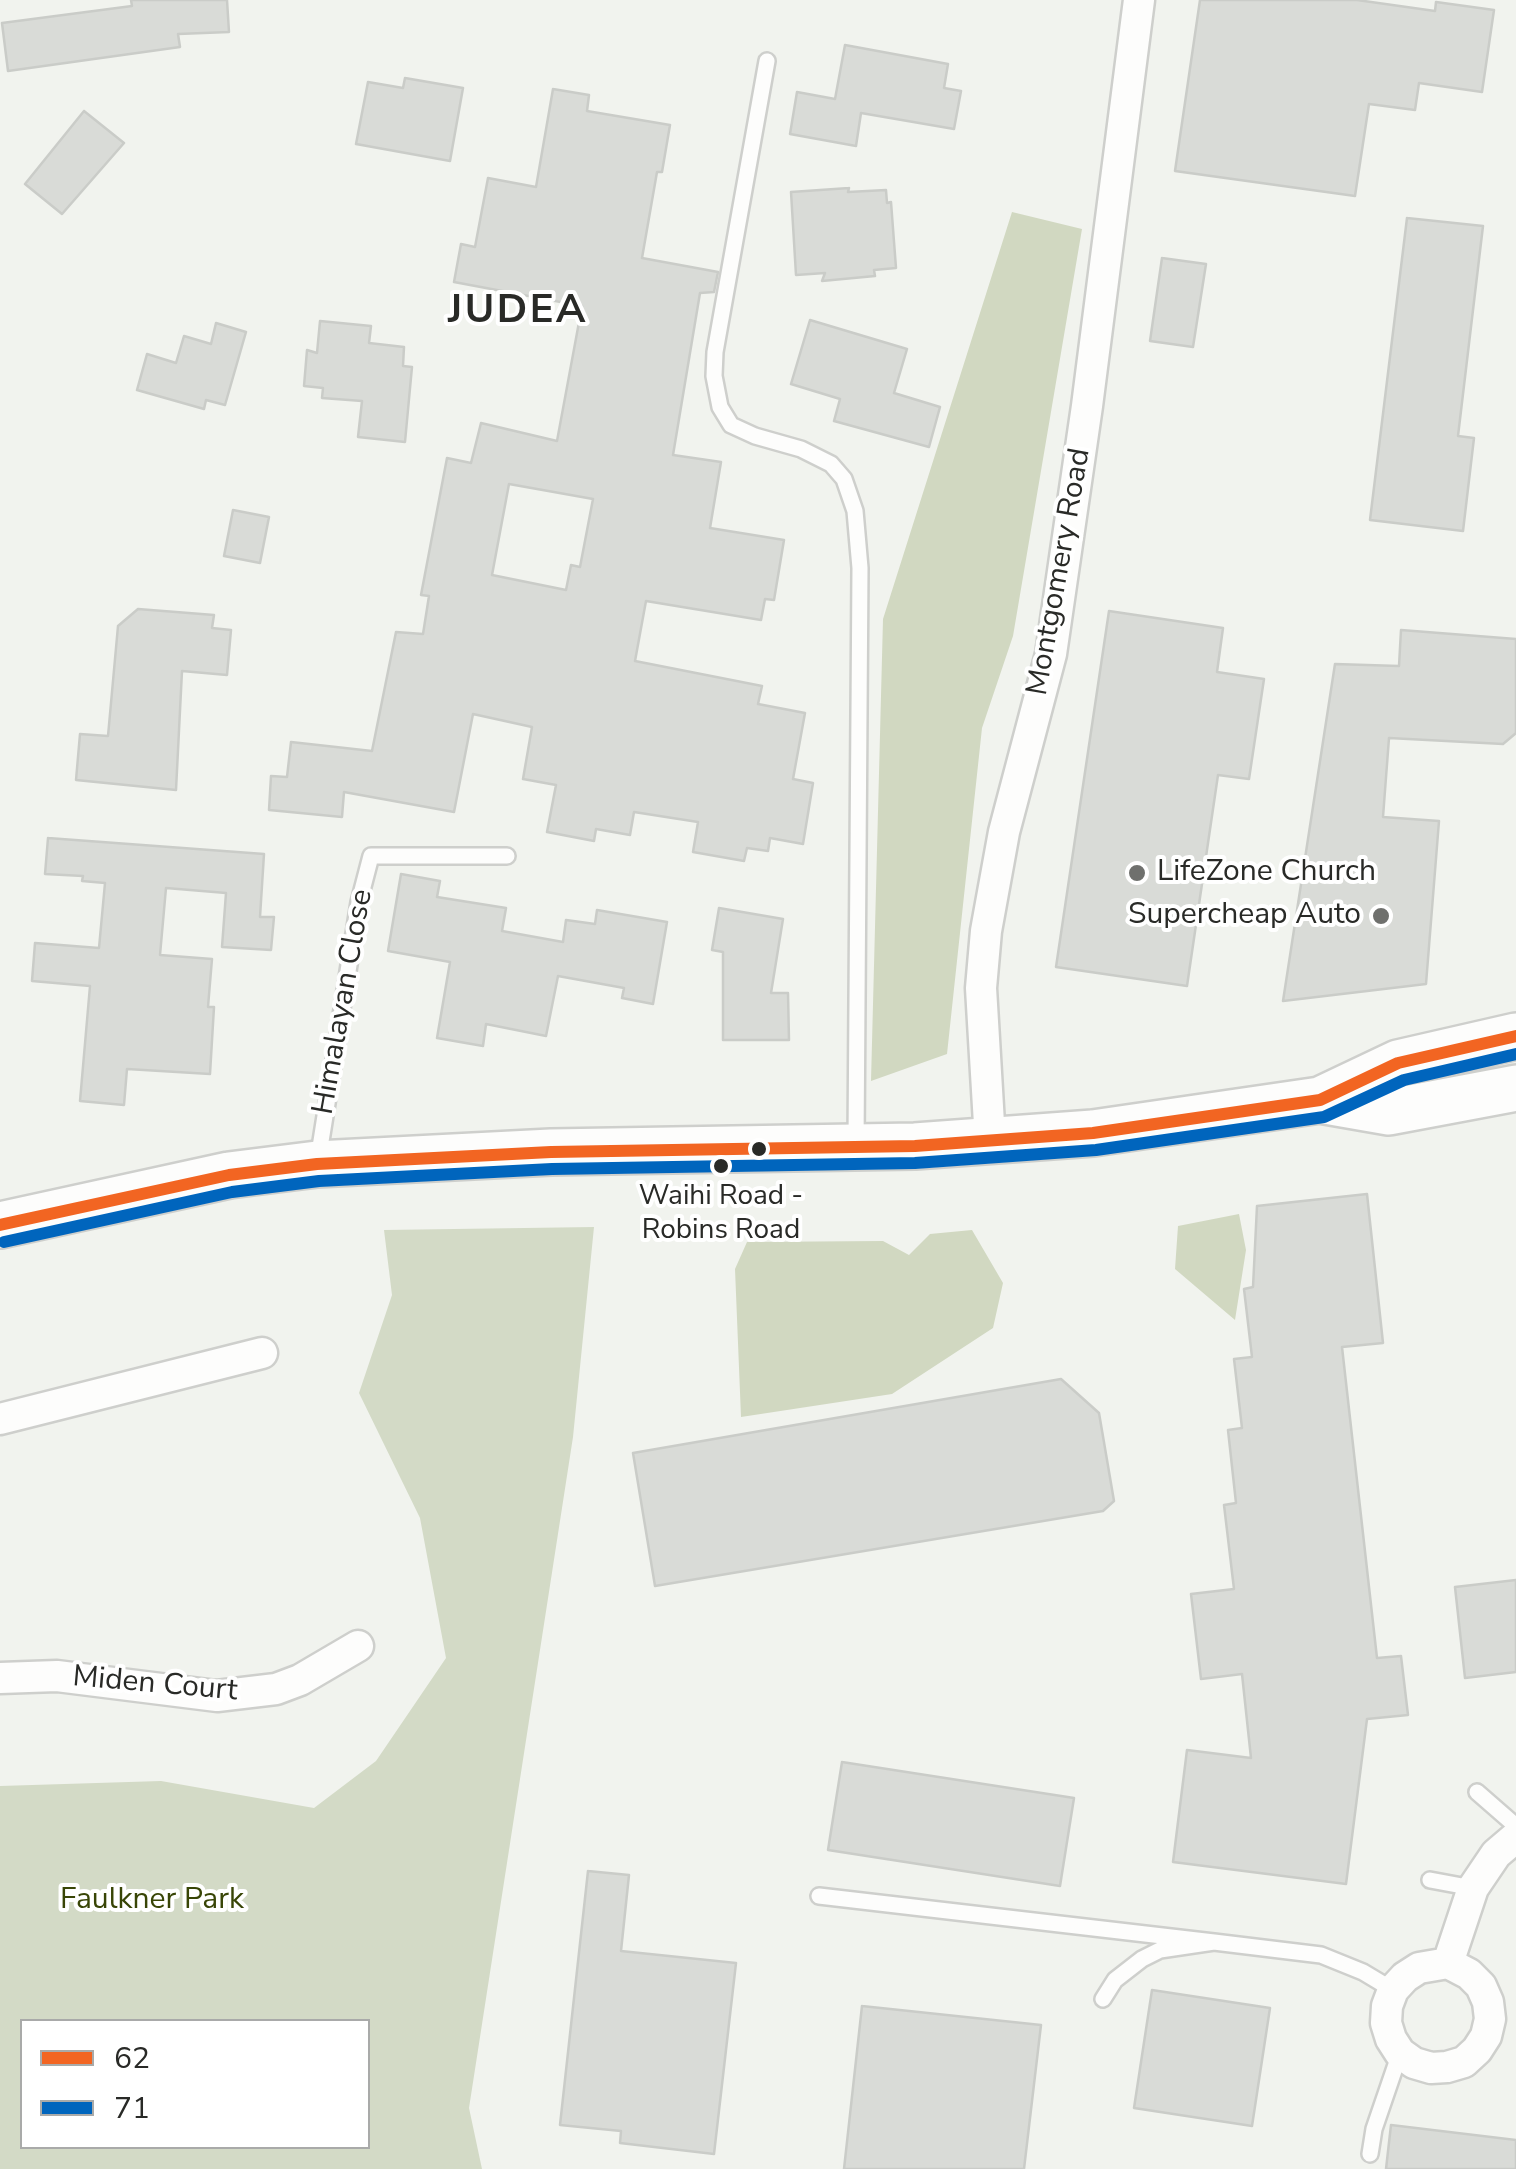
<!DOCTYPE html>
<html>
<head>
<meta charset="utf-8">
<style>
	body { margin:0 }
	#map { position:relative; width:1516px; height:2169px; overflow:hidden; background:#f1f3ee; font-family:"Nunito Sans",sans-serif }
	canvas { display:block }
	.legend { position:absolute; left:20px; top:2019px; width:350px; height:130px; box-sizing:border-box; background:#fff; border:2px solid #a9aaa9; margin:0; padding:12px 18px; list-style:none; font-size:30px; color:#292a27 }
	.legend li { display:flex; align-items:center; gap:20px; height:50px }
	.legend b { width:50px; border:2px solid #a9aaa9 }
</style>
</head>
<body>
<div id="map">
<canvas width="1516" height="2169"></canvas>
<ul class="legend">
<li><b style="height:12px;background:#f26522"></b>62</li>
<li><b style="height:12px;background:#0065bd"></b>71</li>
</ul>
</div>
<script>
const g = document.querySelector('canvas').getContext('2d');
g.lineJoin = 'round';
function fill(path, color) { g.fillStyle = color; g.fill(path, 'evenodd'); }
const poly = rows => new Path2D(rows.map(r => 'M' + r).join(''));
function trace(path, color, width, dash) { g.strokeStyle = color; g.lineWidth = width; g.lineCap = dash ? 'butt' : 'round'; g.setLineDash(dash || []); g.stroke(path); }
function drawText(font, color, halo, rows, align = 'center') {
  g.font = font + ' "Nunito Sans",sans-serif'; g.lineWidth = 8; g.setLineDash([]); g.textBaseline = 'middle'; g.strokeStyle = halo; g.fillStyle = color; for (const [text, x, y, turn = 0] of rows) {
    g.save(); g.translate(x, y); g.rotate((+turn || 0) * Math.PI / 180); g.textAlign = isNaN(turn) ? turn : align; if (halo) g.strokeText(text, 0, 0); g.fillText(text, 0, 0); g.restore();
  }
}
const green = poly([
	[594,1227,573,1437,469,2108,482,2169,0,2169,0,1786,161,1781,314,1808,376,1761,446,1658,420,1518,359,1393,392,1295,384,1230],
	[22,2022,368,2022,368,2146,22,2146]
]);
const forest = poly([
	[1012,212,1082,229,1013,636,982,728,947,1054,871,1081,883,619],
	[1239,1214,1246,1250,1235,1320,1175,1269,1178,1226],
	[972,1230,1003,1283,993,1328,892,1394,741,1417,735,1269,747,1242,883,1241,909,1255,930,1234]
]);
const building = poly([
	[131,0,227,0,229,32,178,34,180,47,8,71,2,23,132,6,131,0],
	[1200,0,1357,0,1435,11,1436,2,1494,10,1482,92,1419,83,1415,110,1369,104,1355,196,1175,171,1200,0],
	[845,45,948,64,944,88,961,91,954,129,861,113,856,146,790,134,797,92,835,99,845,45],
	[405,78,463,88,450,161,356,144,368,82,403,88,405,78],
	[553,89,589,95,587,111,670,125,662,172,657,172,642,258,718,272,714,292,700,293,673,455,721,462,710,528,784,540,774,600,765,599,761,620,646,601,635,661,762,686,758,704,805,713,793,779,813,783,803,844,770,838,768,851,747,848,744,861,693,852,698,822,634,812,630,835,596,829,594,841,547,832,556,785,523,779,532,727,473,714,454,812,344,792,342,817,269,810,271,776,287,777,291,742,372,751,396,632,423,634,429,596,421,595,447,458,471,463,481,423,557,441,582,306,454,282,461,244,475,247,488,178,536,187,553,89],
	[509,484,593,499,580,567,571,565,566,590,492,575,509,484],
	[84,111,124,143,62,214,25,184,84,111],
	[849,188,848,192,886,190,887,203,891,202,896,268,874,270,875,276,822,281,825,273,796,275,791,192,849,188],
	[1407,218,1483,226,1458,436,1474,438,1463,531,1370,520,1407,218],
	[1162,258,1206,264,1193,347,1150,341,1162,258],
	[810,320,907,349,894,393,940,407,929,447,834,421,840,399,791,384,810,320],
	[320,321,371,326,369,343,404,347,403,366,412,367,405,442,358,437,362,401,322,398,323,388,304,386,307,350,317,353,320,321],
	[216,323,246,332,225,405,206,400,204,409,137,390,147,354,176,363,184,336,211,344,216,323],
	[233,510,269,517,260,563,224,556,233,510],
	[138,609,214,615,212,628,231,630,227,675,182,671,176,790,76,780,80,734,108,736,118,626,138,609],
	[1109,611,1223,628,1217,672,1264,679,1249,779,1218,775,1187,986,1056,967,1109,611],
	[1401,630,1516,639,1516,733,1503,744,1389,738,1383,817,1439,821,1426,984,1283,1001,1335,664,1399,666,1401,630],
	[48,838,264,854,260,917,274,917,271,950,222,947,226,893,166,888,160,955,212,959,208,1007,214,1007,210,1074,127,1069,124,1105,80,1101,90,986,32,981,35,943,99,948,105,883,82,881,83,876,45,874,48,838],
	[401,874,440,881,437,897,506,908,502,931,563,942,566,920,595,924,597,910,667,922,653,1004,622,998,624,988,558,976,546,1036,486,1024,483,1046,437,1038,450,962,388,951,401,874],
	[719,908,783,919,771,993,788,993,789,1040,723,1040,723,952,712,950,719,908],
	[1367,1194,1383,1343,1342,1347,1377,1658,1401,1656,1408,1715,1367,1719,1346,1884,1173,1862,1187,1750,1251,1758,1242,1674,1201,1679,1191,1594,1234,1589,1224,1505,1236,1503,1228,1430,1242,1428,1234,1359,1252,1357,1244,1289,1253,1287,1257,1206,1367,1194],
	[1061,1379,1099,1413,1114,1501,1103,1511,655,1586,633,1453,1061,1379],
	[1516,1580,1516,1672,1465,1678,1455,1587,1516,1580],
	[842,1762,1074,1798,1060,1886,828,1850,842,1762],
	[588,1871,629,1875,621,1951,736,1963,714,2154,620,2143,621,2131,560,2125,588,1871],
	[1152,1990,1270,2008,1252,2126,1134,2108,1152,1990],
	[862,2006,1041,2025,1024,2169,844,2169,862,2006],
	[1391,2125,1516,2140,1516,2169,1386,2169,1391,2125]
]);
const lane = poly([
	[767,61,715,352,714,376,720,407,731,425,755,436,801,449,831,464,844,479,855,511,860,568,856,1143],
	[318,1160,359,902,371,856,507,856],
	[1477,1792,1516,1826],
	[1430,1880,1473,1888],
	[819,1896,1214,1942],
	[1103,1999,1115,1980,1142,1959,1160,1950,1214,1942,1321,1955,1363,1972,1393,1990],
	[1370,2154,1374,2129,1400,2053]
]);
const street = poly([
	[990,1141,981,988,986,931,1004,832,1051,654,1087,406,1139,0],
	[0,1419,262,1353],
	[0,1678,57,1676,217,1696,276,1689,300,1680,358,1646],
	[1448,1963,1469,1974,1481,1986,1488,2002,1490,2019,1486,2036,1477,2050,1464,2062,1447,2067,1431,2068,1414,2063,1400,2053,1391,2039,1386,2023,1387,2006,1393,1990,1405,1977,1419,1968,1448,1963],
	[1448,1963,1473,1888,1496,1854,1516,1837]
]);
const secondary = poly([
	[1320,1100,1389,1112,1516,1088],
	[0,1225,229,1175,317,1164,551,1152,915,1146,1093,1133,1320,1100,1398,1063,1516,1036]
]);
const bus1 = poly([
	[0,1225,229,1175,317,1164,551,1152,915,1146,1093,1133,1320,1100,1398,1063,1516,1036]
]);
const bus2 = poly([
	[4,1242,232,1192,319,1181,552,1169,915,1163,1096,1150,1324,1117,1404,1080,1516,1054]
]);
const markers = [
	[1137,873,10,"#6f706d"],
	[1381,916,10,"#6f706d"],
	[759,1149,9,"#292a27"],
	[721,1166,9,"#292a27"]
];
const busNames = [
	["Waihi Road -",721,1197],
	["Robins Road",721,1231]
];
const streetNames = [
	["Montgomery Road",1060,572,-80],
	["Himalayan Close",344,1002,-80],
	["Miden Court",155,1685,5]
];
const poiNames = [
	["LifeZone Church",1157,873],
	["Supercheap Auto",1361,916,"right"]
];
const parkNames = [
	["Faulkner Park",152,1901]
];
const districtNames = [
	["JUDEA",518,312]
];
fill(green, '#d3dac6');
fill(forest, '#d1d8c1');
fill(building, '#d9dbd7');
trace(building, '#caccc8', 2.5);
trace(lane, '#cecfcc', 20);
trace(street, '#cecfcc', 35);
trace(secondary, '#cecfcc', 50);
trace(lane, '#fdfdfc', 15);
trace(street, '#fdfdfc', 30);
trace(secondary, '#fdfdfc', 45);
trace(bus1, '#f26522', 12);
trace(bus2, '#0065bd', 12);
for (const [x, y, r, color] of markers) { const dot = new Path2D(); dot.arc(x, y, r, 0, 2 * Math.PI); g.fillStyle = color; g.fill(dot); trace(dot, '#fff', 4); }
drawText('28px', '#292a27', '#fff', busNames);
drawText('30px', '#292a27', '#fff', streetNames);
drawText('30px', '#292a27', '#fff', poiNames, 'left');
drawText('30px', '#384506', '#fff', parkNames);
g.letterSpacing = '2.5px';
drawText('bold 40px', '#292a27', '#fff', districtNames);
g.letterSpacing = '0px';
</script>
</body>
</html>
